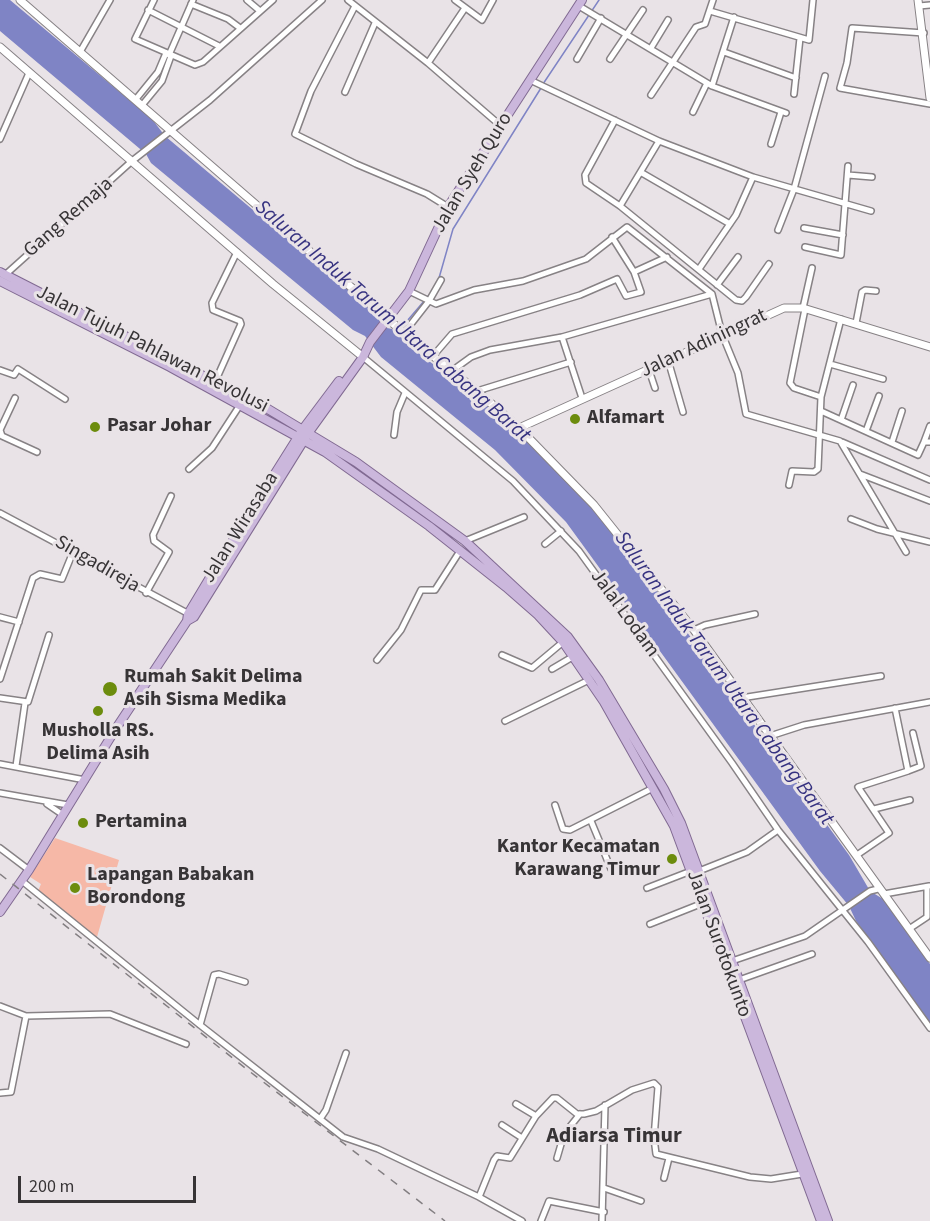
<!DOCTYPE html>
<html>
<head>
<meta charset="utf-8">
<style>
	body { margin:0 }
	#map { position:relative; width:930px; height:1221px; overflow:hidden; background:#e9e3e7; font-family:"Source Sans 3",sans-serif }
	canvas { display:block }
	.scale { position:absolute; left:18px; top:1176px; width:178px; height:27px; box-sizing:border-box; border:3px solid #373436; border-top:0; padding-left:8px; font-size:18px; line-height:21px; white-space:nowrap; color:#373436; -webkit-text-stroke:4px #e9e3e7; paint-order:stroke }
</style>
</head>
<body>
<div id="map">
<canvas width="930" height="1221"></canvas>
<div class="scale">200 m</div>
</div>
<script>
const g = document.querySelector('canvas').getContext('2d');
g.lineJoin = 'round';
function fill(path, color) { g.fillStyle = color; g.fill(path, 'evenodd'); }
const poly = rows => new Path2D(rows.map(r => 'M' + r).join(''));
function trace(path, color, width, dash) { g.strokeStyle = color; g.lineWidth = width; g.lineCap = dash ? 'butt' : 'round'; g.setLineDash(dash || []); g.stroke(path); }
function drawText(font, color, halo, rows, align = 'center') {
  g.font = font + ' "Source Sans 3",sans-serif'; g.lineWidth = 6; g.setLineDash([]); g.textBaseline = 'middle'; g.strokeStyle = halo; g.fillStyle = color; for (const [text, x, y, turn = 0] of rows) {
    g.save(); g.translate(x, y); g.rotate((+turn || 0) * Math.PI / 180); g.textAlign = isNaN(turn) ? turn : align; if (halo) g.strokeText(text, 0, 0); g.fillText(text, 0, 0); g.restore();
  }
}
const green = poly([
	[55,838,119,860,97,937,38,891,41,884,30,877]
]);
const water = poly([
	[0,0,10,0,152,119,165,136,378,315,387,328,392,329,422,356,474,394,517,431,593,509,636,562,849,855,870,891,883,899,930,964,930,1023,856,921,849,906,820,871,566,522,495,450,381,357,365,336,353,330,151,163,146,154,0,31]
]);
const stream = poly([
	[543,84,599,0],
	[439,278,453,229,541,88],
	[401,328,431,293]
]);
const minor = poly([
	[154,0,135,39,195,65,203,62,273,0],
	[247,0,260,11],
	[348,0,428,63,501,126],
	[455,0,482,20,493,0],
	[191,4,228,19,240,28],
	[355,6,311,91,295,134,356,164,427,194,448,207],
	[579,6,712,86,786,113],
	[919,6,930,5],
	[148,10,219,46],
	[710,11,809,40,813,0],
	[924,33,852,28,847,63,840,88,930,104],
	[651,48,668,20],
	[80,52,110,0],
	[724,52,796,78],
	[169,55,193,0],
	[577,59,601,18],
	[610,59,643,10],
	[428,63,465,8],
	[530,80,659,141,753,177,871,211],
	[712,86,734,17],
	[345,92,375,23],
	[794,94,800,38],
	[651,95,696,27,705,24,713,0],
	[136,99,158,72,166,53],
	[143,104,162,81,171,56],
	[693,112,707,83],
	[615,120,585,175,586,183,620,206,736,300,742,301,746,297,769,264],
	[0,139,29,73],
	[771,144,781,112],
	[642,173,730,224],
	[848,175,872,177],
	[620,206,659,141],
	[804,228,843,235],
	[778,230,794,189,825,76],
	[805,247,841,255,848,166],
	[699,269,736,215,753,177],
	[634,272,667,257],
	[5,275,132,161,210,100,322,0],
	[717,285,738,257],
	[409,291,436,304,474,290,523,281,586,259,627,227,712,294,722,334,738,373,746,414,840,441,906,552],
	[803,308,812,268],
	[805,309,790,383,794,388,821,397],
	[856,323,862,292,865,290,876,291],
	[404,333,429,301,441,280],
	[562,337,582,398],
	[433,356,452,334,580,295,617,279,626,296,641,292,634,272,612,237],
	[363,357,513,481,579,551,732,763,778,830,868,942,930,1028],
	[668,360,683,412],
	[830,364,883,379],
	[0,370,14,375,18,369,65,399],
	[453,370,471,357,490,350,562,337,712,294],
	[649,370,655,388],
	[215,382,241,324,240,321,213,310,212,303,237,252],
	[477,391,571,362],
	[821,411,918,455,924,442,930,442],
	[841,420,853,385],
	[0,430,2,436,37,452],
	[0,430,15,398],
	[866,431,879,396],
	[394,435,397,412,405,393],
	[842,442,930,480],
	[892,442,902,411],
	[924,442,930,426],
	[189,469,212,448,240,405],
	[860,474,930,501],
	[789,485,792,471,814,472,818,469,821,397,841,319],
	[0,513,189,614],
	[851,519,877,529,930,542],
	[465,541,524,517],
	[545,544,561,531],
	[146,593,169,552,154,541,153,535,171,496],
	[0,617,19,622],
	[694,630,705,625,755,614],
	[502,655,532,668,563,642],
	[377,660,401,630,421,590,435,590,460,551],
	[552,669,574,656],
	[0,679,33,578,40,574,62,579,73,552],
	[0,698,28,702,49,635],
	[741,698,881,676],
	[505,721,589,680],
	[770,736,804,725,930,702],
	[0,764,85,780],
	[16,766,25,703],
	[908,771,921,766,913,733],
	[0,793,68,805],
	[47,804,63,815],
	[555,805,563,829,570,830,653,788],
	[874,809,910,800],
	[591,821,611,869],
	[0,848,29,870],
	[857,855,889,833,858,787,908,771,895,708],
	[699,871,747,852,778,830],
	[22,881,200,1025,343,1137,378,1149,479,1197,522,1221],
	[647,888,691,871],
	[884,894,929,886],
	[650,924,703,903],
	[909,929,927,917,927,887],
	[732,961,805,936,870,891,878,889],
	[739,980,812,954],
	[0,1006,26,1016,110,1014,186,1044],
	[200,1025,214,975,219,974,245,982],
	[0,1093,11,1092,26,1016],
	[516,1104,536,1116],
	[320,1119,326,1110,346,1053],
	[502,1125,522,1138],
	[557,1158,564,1134,580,1114],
	[664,1178,669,1158],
	[604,1188,641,1201],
	[479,1197,494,1160,497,1156,510,1158,536,1116,553,1098,557,1098,577,1114,584,1114,596,1111,632,1090,654,1083,658,1087,654,1138,656,1154,750,1177,771,1179,802,1174],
	[541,1221,549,1201,604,1212],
	[602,1221,605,1105]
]);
const tertiary = poly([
	[20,0,404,333,477,391,519,428,594,505,694,630,930,958],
	[918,0,930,98],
	[0,47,273,284,363,357],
	[519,428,784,308,803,308,930,347]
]);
const primary = poly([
	[0,272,268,409,356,462,465,541,568,637,599,680,664,789,681,823,828,1221],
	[0,281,170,367,325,452,429,526,506,587,538,615,563,642,604,702,674,826,821,1221],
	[222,558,303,429,339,381],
	[187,621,188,614,209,579],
	[0,912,29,870,115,730,187,621,194,617,309,432,363,357,370,342,409,291,448,207,582,0]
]);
const rail = poly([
	[0,874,249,1071,445,1221]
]);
const markers = [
	[575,419,6,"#6c8c0d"],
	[95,427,6,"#6c8c0d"],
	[110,689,8,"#6c8c0d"],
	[98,711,6,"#6c8c0d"],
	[83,823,6,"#6c8c0d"],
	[672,859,6,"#6c8c0d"],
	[75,888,6,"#6c8c0d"]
];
const streetNames = [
	["Jalan Syeh Quro",473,173,-59],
	["Gang Remaja",69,218,-41],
	["Jalan Adiningrat",704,344,-25],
	["Jalan Tujuh Pahlawan Revolusi",152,350,27],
	["Jalan Wirasaba",241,528,-58],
	["Singadireja",97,565,30],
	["Jalal Lodam",624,614,54],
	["Jalan Surotokunto",718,944,70]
];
const poiNames = [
	["Alfamart",587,419],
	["Pasar Johar",107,427],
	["Rumah Sakit Delima",124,678],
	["Asih Sisma Medika",124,701],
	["Musholla RS.",98,732,"center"],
	["Delima Asih",98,755,"center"],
	["Pertamina",95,823],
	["Kantor Kecamatan",660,848,"right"],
	["Karawang Timur",660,871,"right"],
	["Lapangan Babakan",87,876],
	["Borondong",87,899]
];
const waterNames = [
	["Saluran Induk Tarum Utara Cabang Barat",392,322,41],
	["Saluran Induk Tarum Utara Cabang Barat",723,679,54]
];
const quarterNames = [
	["Adiarsa Timur",614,1137]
];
fill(green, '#f6b8a7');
fill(water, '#7f84c5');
trace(stream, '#7f84c5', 1.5);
trace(minor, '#878285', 8);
trace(tertiary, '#878285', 9);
trace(primary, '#816a92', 10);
trace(minor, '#fff', 5);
trace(tertiary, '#fff', 7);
trace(primary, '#cbb7dc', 8);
trace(rail, '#837f82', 1.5, [8, 8]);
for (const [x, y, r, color] of markers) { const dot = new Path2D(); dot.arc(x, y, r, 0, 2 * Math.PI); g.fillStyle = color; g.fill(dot); trace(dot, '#e9e3e7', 2); }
drawText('20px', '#373436', '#e9e3e7', streetNames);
drawText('bold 20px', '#373436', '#e9e3e7', poiNames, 'left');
drawText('italic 21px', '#363280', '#e9e3e7', waterNames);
drawText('bold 22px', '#373436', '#e9e3e7', quarterNames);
</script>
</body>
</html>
